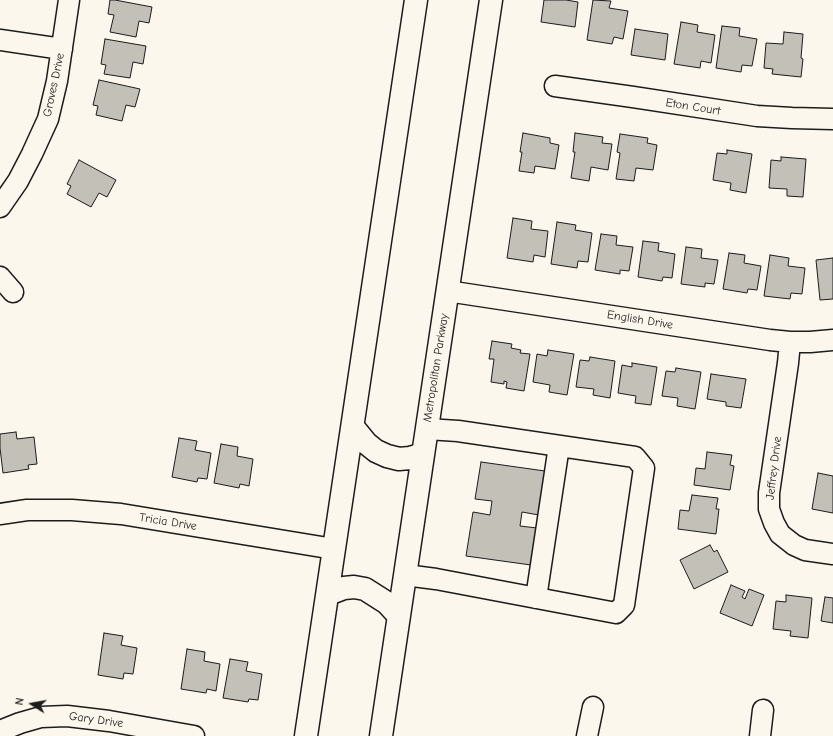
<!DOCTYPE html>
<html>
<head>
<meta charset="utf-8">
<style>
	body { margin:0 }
	#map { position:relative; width:833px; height:736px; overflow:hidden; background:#fbf7ec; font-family:"Comic Neue",sans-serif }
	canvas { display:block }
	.north { position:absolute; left:12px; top:684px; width:40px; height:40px; -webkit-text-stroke:3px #fbf7ec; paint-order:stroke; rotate:281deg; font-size:11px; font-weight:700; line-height:16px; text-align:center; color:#1c1c1c }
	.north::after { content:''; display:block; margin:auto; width:14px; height:18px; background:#1c1c1c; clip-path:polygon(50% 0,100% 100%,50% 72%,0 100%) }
</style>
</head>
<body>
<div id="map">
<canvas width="833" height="736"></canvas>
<div class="north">N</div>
</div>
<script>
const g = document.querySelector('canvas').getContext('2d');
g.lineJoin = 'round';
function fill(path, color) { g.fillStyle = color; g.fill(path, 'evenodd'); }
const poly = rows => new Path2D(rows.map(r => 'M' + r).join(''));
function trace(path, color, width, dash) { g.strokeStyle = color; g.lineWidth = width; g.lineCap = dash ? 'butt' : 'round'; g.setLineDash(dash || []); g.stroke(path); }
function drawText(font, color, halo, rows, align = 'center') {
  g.font = font + ' "Comic Neue",sans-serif'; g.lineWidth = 3.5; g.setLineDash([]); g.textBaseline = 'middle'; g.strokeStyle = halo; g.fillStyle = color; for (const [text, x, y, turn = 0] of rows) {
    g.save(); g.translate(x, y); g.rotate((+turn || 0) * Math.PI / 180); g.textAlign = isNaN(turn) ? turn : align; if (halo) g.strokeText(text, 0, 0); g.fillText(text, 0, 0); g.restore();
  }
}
const building = poly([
	[110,0,115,0,152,7,149,23,139,21,136,37,110,32,114,15,108,14,110,0],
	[544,0,566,0,578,2,575,27,541,22,544,0],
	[593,0,611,1,609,8,628,11,623,39,614,37,612,44,587,40,593,0],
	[681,22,698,25,697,32,715,35,711,63,701,61,700,68,674,64,681,22],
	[722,26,740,28,739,36,757,39,752,66,742,65,741,72,716,68,722,26],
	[635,29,668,34,665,60,631,55,635,29],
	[784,32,803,34,801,58,803,59,801,77,772,74,773,69,764,68,766,43,783,44,784,32],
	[105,39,146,46,143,64,133,62,130,78,104,74,106,65,101,64,105,39],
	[99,80,140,89,135,107,126,105,122,121,96,115,98,106,93,105,99,80],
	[523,133,550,138,550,143,559,145,555,169,535,166,534,173,519,171,522,152,520,152,523,133],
	[575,133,603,137,602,143,612,144,608,170,591,167,589,181,571,178,575,152,573,152,575,133],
	[620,134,648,138,647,143,657,145,653,170,636,168,634,181,616,179,620,153,617,152,620,134],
	[727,150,752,154,746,193,730,190,731,183,713,180,717,153,727,154,727,150],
	[781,157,806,159,803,197,787,196,787,189,769,188,771,160,781,161,781,157],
	[79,160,116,180,107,197,99,193,91,207,67,194,71,186,67,184,79,160],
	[513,218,532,221,531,229,548,231,545,257,534,255,533,262,507,258,513,218],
	[557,222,576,225,575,230,592,233,588,262,578,261,577,268,551,264,557,222],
	[601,234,617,236,616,245,633,247,629,271,620,270,620,274,595,270,601,234],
	[643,241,659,243,658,251,675,254,672,278,663,277,662,281,638,277,643,241],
	[686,247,702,249,701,258,718,260,714,284,705,283,705,287,681,284,686,247],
	[729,253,745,255,744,263,761,266,757,290,748,289,747,293,723,289,729,253],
	[770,255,789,258,788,266,805,268,802,294,791,293,790,299,764,296,770,255],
	[833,258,833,299,820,300,816,260,833,258],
	[492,341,512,344,511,348,521,350,520,353,530,354,524,391,506,388,507,382,504,381,504,384,491,382,494,359,489,359,492,341],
	[548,350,574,354,567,395,549,392,550,385,533,382,537,354,547,356,548,350],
	[590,357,615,361,610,398,593,395,594,389,576,387,580,360,589,361,590,357],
	[632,363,657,367,651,405,635,403,636,396,618,393,622,365,632,367,632,363],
	[676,368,701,372,695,409,677,406,678,398,662,396,666,371,675,372,676,368],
	[711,374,746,379,741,408,726,406,726,402,707,399,711,374],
	[16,432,17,439,34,437,37,464,28,465,29,469,3,473,0,448,0,434,16,432],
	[179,438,197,441,195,450,211,453,207,479,198,478,197,482,172,477,179,438],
	[221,444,238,447,237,456,253,459,249,486,240,484,239,488,214,483,221,444],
	[707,452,732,455,730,465,734,466,730,490,694,485,696,468,705,469,707,452],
	[481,462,545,471,539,515,522,512,520,526,537,528,531,565,466,556,473,512,490,515,492,501,475,499,481,462],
	[818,473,833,476,833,513,812,509,818,473],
	[692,495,718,498,716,509,719,509,716,534,678,529,680,510,689,511,692,495],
	[710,545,714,552,717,550,728,572,694,589,680,560,710,545],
	[731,585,745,591,742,597,745,599,749,589,764,595,752,626,720,613,731,585],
	[786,595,812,598,808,638,790,636,791,631,773,629,776,601,786,602,786,595],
	[825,597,833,598,833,623,821,621,825,597],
	[104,633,123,636,121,645,137,648,133,674,124,673,123,679,98,675,104,633],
	[187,649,205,652,204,661,220,664,216,691,207,689,206,693,181,689,187,649],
	[230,659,248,662,246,671,262,674,258,700,249,699,248,702,223,698,230,659]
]);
const minor = poly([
	[0,40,62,49],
	[555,86,633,97,757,116,792,118,833,119],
	[0,207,18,181,32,154,48,119,57,81,69,0],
	[0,277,13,292],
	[447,291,770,340,790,342,810,342,833,340],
	[790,342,788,363,769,493,769,509,774,523,780,534,794,545,805,550,833,554],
	[0,514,27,510,72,510,121,514,334,549],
	[405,575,436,579,616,613,624,605,644,468,635,457,458,431,427,429],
	[536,598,559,446],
	[0,731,20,723,41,717,67,716,109,721,194,736],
	[587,736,593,707],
	[760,736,763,710]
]);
const major = poly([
	[353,427,366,443,376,451,387,456,399,459,410,458,423,454],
	[328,594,344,588,354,587,365,589,387,603,399,616],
	[306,736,416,0],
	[381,736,491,0]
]);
const streetNames = [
	["Groves Drive",54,85,-78],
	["Eton Court",693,107,9],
	["English Drive",640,320,9],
	["Metropolitan Parkway",436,368,-81],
	["Jeffrey Drive",774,468,-83],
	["Tricia Drive",168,522,9],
	["Gary Drive",96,720,8]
];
fill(building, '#c3c0b8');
trace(building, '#1c1c1c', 1);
trace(minor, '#1c1c1c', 23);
trace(major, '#1c1c1c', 25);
trace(minor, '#fbf7ec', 20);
trace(major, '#fbf7ec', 22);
drawText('12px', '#1c1c1c', '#fbf7ec', streetNames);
</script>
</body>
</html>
